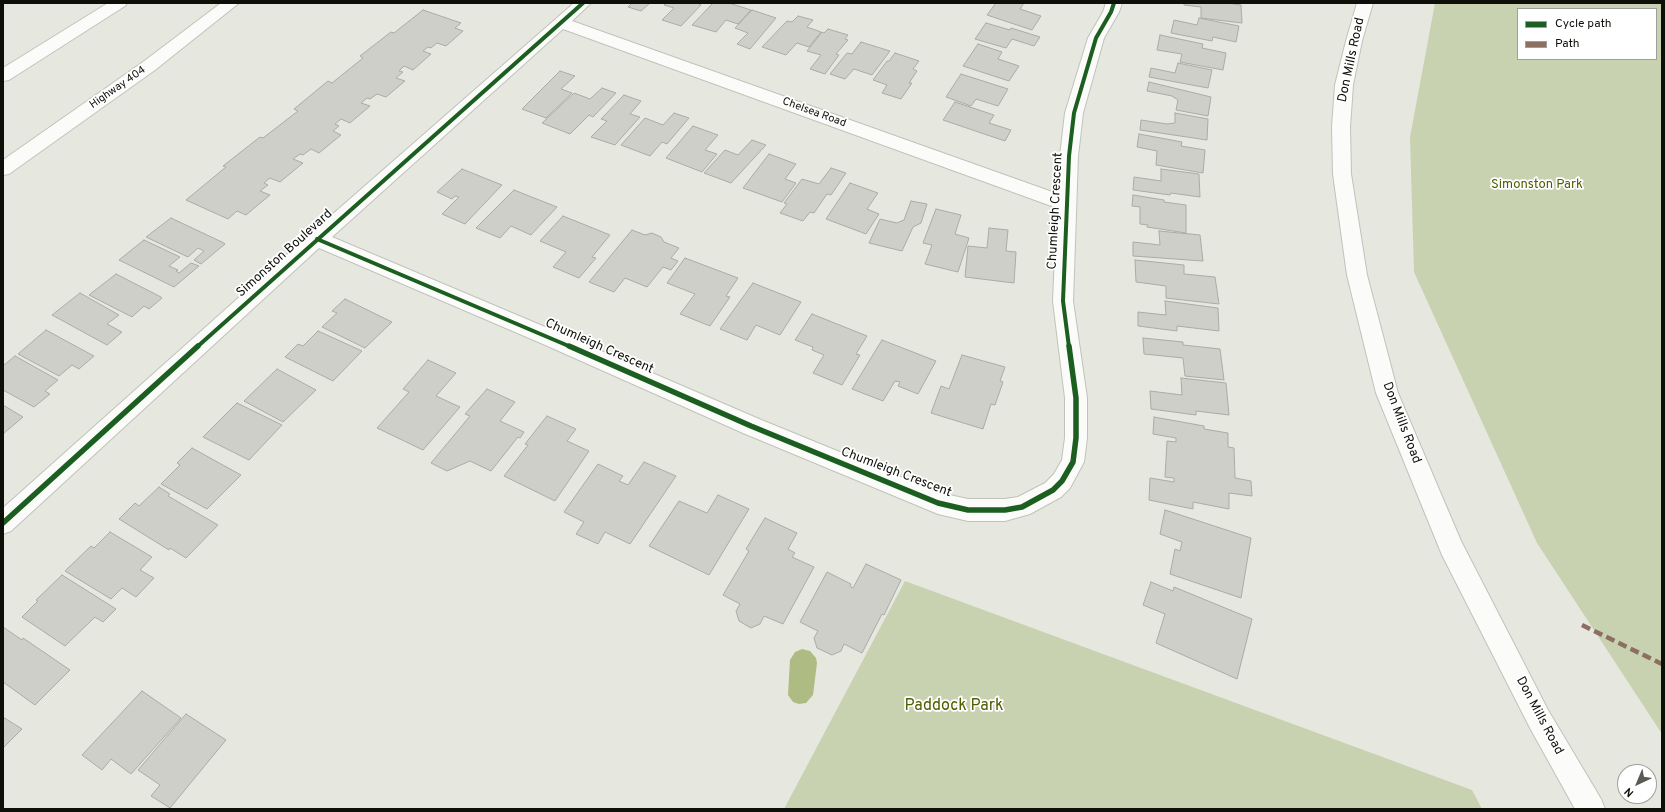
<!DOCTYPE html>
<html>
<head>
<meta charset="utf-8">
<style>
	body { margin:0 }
	#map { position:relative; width:1665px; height:812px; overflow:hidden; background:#e6e8df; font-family:Overpass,sans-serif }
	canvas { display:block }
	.frame { position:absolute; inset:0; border:4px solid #0e0f09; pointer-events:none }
	.legend { position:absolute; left:1517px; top:8px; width:140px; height:52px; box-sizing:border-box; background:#fff; border:1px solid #9f9f9d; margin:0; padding:5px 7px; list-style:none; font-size:12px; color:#0e0f09 }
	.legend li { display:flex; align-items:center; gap:8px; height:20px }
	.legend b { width:20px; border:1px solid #9f9f9d }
	.north { position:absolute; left:1617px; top:764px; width:40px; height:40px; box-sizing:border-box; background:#fff; border:1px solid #9f9f9d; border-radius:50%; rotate:224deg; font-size:11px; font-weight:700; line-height:16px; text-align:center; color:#0e0f09 }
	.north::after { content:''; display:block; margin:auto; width:14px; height:18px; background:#5a5b54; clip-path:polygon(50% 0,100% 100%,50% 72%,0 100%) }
</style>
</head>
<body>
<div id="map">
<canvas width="1665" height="812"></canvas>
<div class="frame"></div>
<ul class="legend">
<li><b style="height:5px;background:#1b5e20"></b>Cycle path</li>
<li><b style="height:5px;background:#8d6e63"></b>Path</li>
</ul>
<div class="north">N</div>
</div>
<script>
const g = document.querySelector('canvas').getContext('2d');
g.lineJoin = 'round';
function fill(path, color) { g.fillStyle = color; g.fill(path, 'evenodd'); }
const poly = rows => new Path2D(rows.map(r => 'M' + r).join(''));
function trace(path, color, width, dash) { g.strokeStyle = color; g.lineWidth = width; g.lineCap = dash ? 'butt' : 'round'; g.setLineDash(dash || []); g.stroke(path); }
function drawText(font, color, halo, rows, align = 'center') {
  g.font = font + ' Overpass,sans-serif'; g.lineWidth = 3.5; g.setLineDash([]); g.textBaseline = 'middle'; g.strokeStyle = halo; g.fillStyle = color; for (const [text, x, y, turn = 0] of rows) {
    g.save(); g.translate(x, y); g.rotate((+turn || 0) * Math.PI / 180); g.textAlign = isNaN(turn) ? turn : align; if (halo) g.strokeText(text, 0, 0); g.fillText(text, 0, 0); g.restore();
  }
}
const green = poly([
	[1435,3,1662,3,1662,734,1537,543,1414,272,1410,137],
	[1518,9,1656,9,1656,59,1518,59],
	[905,581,1472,790,1482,809,784,809]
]);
const water = poly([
	[802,649,810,651,816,658,817,663,813,695,806,703,799,704,793,702,788,695,790,660,795,652]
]);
const building = poly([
	[632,3,650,3,641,11,628,7,632,3],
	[666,3,697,3,701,5,681,26,662,20,674,8,664,5,666,3],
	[713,3,729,3,751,10,738,24,726,20,716,32,692,25,713,3],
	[996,3,1024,3,1020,9,1041,16,1032,30,987,15,996,3],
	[1184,3,1227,3,1241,5,1242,23,1201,18,1201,7,1184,5,1184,3],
	[423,10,461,23,455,28,463,31,446,46,437,43,431,48,428,47,423,51,431,54,413,70,404,66,399,71,403,72,396,78,405,81,386,97,377,94,370,99,367,98,361,103,370,106,350,123,341,119,335,124,339,126,333,131,341,135,319,153,311,149,303,155,300,154,293,159,303,163,280,182,270,178,264,183,268,185,260,191,270,195,246,215,237,211,228,219,186,200,226,167,223,166,260,137,263,138,298,111,294,109,328,81,332,83,363,58,360,56,391,32,394,33,423,10],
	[752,10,776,18,750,49,737,44,748,33,735,28,752,10],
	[798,16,813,20,807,27,821,32,809,47,797,43,786,55,762,47,787,21,792,22,798,16],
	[1199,18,1239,26,1236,42,1213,37,1212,41,1171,33,1174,20,1197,25,1199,18],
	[986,23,1010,30,1011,28,1040,37,1034,46,1012,39,1006,48,975,39,986,23],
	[828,29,848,35,845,39,848,40,836,54,839,55,825,74,810,69,821,55,807,51,822,32,824,33,828,29],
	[1160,35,1203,44,1202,48,1226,53,1223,70,1180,62,1182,54,1157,50,1160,35],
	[861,42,890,51,872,75,854,69,845,79,830,74,847,53,852,54,861,42],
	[978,44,1002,52,998,59,1019,66,1009,81,963,66,978,44],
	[895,53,919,61,913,69,917,71,909,83,912,83,901,99,882,93,887,85,873,80,887,61,889,61,895,53],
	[1178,63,1212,70,1208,88,1149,77,1151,68,1175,73,1178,63],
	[560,71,575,76,561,89,572,93,546,118,522,109,560,71],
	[961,74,1008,89,998,106,976,99,971,106,946,97,961,74],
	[1149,82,1211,97,1208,116,1176,110,1178,100,1172,96,1147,91,1149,82],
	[602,88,616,93,593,117,589,115,570,134,542,123,574,93,590,99,602,88],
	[624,95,641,101,630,114,640,117,615,145,591,137,607,121,601,119,624,95],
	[955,102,994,115,989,123,1011,130,1005,141,943,120,955,102],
	[674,113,689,118,667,144,662,142,650,156,621,145,645,118,663,125,674,113],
	[1175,113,1208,119,1207,140,1140,130,1141,120,1167,124,1175,123,1175,113],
	[693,126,718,135,705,150,717,154,702,172,666,158,693,126],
	[1139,134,1182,142,1181,146,1205,150,1203,173,1156,165,1157,151,1137,147,1139,134],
	[752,140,766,145,731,183,704,173,725,150,738,155,752,140],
	[769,154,796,164,785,179,796,183,782,202,743,188,769,154],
	[831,168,846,173,831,195,827,194,814,213,810,212,803,221,780,213,787,204,784,203,802,179,819,184,831,168],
	[462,169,502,185,465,224,442,214,459,197,455,196,452,199,437,192,462,169],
	[1161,169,1199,174,1200,197,1171,193,1170,195,1133,190,1134,177,1161,181,1161,169],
	[850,183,878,193,867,209,879,214,866,234,826,219,850,183],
	[514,190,557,207,531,235,511,226,500,238,476,228,514,190],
	[1133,195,1164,200,1164,202,1186,205,1186,233,1147,227,1148,225,1140,224,1140,207,1132,206,1133,195],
	[911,201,927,204,921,223,913,227,902,251,869,243,880,219,897,223,904,220,911,201],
	[936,209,961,215,955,234,969,238,958,272,925,264,932,245,923,243,936,209],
	[563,216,610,235,592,257,596,258,579,278,553,267,566,252,540,241,563,216],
	[171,218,224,243,225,244,201,264,194,260,204,251,198,248,188,257,146,237,171,218],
	[989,228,1008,230,1006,251,1016,252,1014,283,965,277,968,246,987,248,989,228],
	[632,230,645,235,652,233,661,237,664,242,679,248,671,258,678,261,671,270,663,267,647,287,625,278,614,292,589,282,632,230],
	[1159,231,1200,235,1203,261,1133,256,1133,242,1160,245,1159,231],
	[144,240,180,257,169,266,178,270,176,271,179,273,191,263,199,266,174,287,119,260,144,240],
	[685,258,738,278,726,296,730,297,710,326,680,314,695,294,667,283,685,258],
	[1135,260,1184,265,1184,274,1215,277,1219,304,1166,298,1166,286,1136,282,1135,260],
	[116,274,161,297,162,298,149,309,144,306,132,317,89,295,116,274],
	[753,283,801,302,780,335,756,325,747,340,720,329,753,283],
	[80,293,119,315,107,324,122,332,107,345,52,315,80,293],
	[345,299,392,322,365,348,322,327,337,313,332,311,345,299],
	[1165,301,1218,308,1219,331,1177,326,1177,331,1138,326,1138,312,1166,315,1165,301],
	[812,314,867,336,856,354,860,355,842,385,813,373,824,355,812,350,813,347,795,340,812,314],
	[46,330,79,348,94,356,79,369,72,365,59,376,18,354,46,330],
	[318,331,362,351,333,381,285,357,298,344,303,346,318,331],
	[1143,338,1183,342,1183,345,1220,349,1224,380,1185,376,1183,358,1144,354,1143,338],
	[882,340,936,361,918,394,898,386,900,382,895,381,883,401,852,389,882,340],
	[962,355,1005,367,1000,381,1003,382,995,405,991,404,983,429,931,413,941,386,949,389,962,355],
	[15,356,58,380,45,391,50,394,34,407,3,390,3,366,15,356],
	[428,360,456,373,436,396,460,407,423,450,377,428,409,392,403,389,428,360],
	[277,369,316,390,283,422,244,401,277,369],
	[1181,378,1226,383,1229,415,1196,411,1196,415,1151,409,1150,391,1182,395,1181,378],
	[487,389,515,402,500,421,524,432,520,438,518,437,491,471,470,461,447,471,431,463,470,416,465,414,487,389],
	[237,403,282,425,249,460,203,437,237,403],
	[3,405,23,417,3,434,3,405],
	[547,416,576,429,567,441,589,451,555,501,504,476,528,445,525,444,547,416],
	[1154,417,1204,426,1204,429,1228,433,1228,447,1234,448,1235,478,1251,481,1252,496,1229,493,1229,509,1193,502,1193,509,1149,500,1150,478,1174,482,1174,478,1165,477,1167,441,1176,442,1176,438,1153,434,1154,417],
	[192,448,241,475,207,509,161,484,180,465,177,463,192,448],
	[644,462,676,476,630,544,605,532,598,544,576,534,584,522,564,512,598,464,623,476,619,481,628,485,644,462],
	[159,487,170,494,168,496,218,525,186,558,170,548,169,550,119,519,135,503,139,506,159,487],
	[718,495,749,509,709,575,649,546,679,501,707,513,718,495],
	[1165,510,1251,538,1241,598,1170,574,1175,549,1180,551,1182,542,1160,534,1165,510],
	[765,518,797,533,788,549,795,553,792,557,814,567,783,624,764,616,760,624,751,628,739,621,736,611,740,604,723,595,749,551,746,549,765,518],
	[110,532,152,557,140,570,154,578,136,597,122,588,111,599,65,571,91,546,94,548,110,532],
	[866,564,901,580,884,615,882,614,862,653,844,644,841,651,832,655,817,648,814,638,818,631,800,622,827,572,851,584,850,586,853,588,866,564],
	[62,575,116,609,103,622,95,617,65,646,22,617,38,601,36,600,62,575],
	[1151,582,1173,591,1174,587,1252,619,1237,679,1156,643,1165,614,1143,605,1151,582],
	[3,627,22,640,23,638,70,670,35,705,3,682,3,627],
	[142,691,181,718,131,774,111,759,102,770,82,755,142,691],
	[186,714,226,740,170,808,151,796,160,785,138,770,186,714],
	[3,717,22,729,3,748,3,717]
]);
const street = poly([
	[574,3,591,3,572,21,1058,194,1060,156,1065,113,1088,38,1103,12,1106,3,1122,3,1119,12,1104,38,1083,113,1078,156,1073,301,1087,398,1087,438,1084,462,1070,488,1061,497,1030,514,1005,521,968,521,938,514,743,433,543,344,319,248,11,531,3,534,3,508,310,234,574,3],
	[563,29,1057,208,1053,301,1065,398,1065,438,1062,460,1054,474,1045,483,1018,497,1005,499,968,499,940,493,759,419,557,332,332,237,563,29]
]);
const secondary = poly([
	[1357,3,1373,3,1362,41,1353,85,1350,127,1351,174,1367,275,1398,393,1461,541,1548,710,1601,799,1605,809,1575,809,1530,728,1442,555,1376,393,1347,275,1333,174,1332,127,1335,85,1346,41,1357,3]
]);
const highway = poly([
	[108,3,127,3,125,6,9,80,3,81,3,68,108,3],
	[221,3,239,3,155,70,9,174,3,175,3,160,143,62,221,3]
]);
const quiet = poly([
	[1582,625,1662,664]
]);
const cyclewayFar1 = poly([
	[317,239,571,347],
	[197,347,583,3],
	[1069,347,1063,301,1069,156,1074,113,1096,38,1111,12,1114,3]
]);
const cycleway = poly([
	[569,346,751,426,938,503,968,510,1005,510,1022,507,1053,490,1062,481,1073,462,1076,438,1076,398,1069,346],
	[3,523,198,346]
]);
const farStreetnames = [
	["Highway 404",118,88,-35],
	["Chelsea Road",814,113,20]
];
const streetNames = [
	["Don Mills Road",1352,60,-78],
	["Chumleigh Crescent",1056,211,-87],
	["Simonston Boulevard",285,254,-42],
	["Chumleigh Crescent",599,347,24],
	["Don Mills Road",1401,423,69],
	["Chumleigh Crescent",896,473,21],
	["Don Mills Road",1539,716,62]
];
const parkNames = [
	["Simonston Park",1537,185]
];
const nearParknames = [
	["Paddock Park",954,707]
];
fill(green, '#c8d1b0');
fill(water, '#aebc83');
fill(building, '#cdcfc8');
trace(building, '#aaaca4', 1);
trace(street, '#c1c2bb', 2);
trace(secondary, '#c1c2bb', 2);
trace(highway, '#c1c2bb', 2);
fill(street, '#fbfcfa');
fill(secondary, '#fbfcfa');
fill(highway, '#fbfcfa');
trace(quiet, '#8d6e63', 4.5, [9, 4.5]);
trace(cyclewayFar1, '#1b5e20', 4);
trace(cycleway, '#1b5e20', 5.5);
drawText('11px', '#0e0f09', '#fff', farStreetnames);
drawText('13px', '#0e0f09', '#fff', streetNames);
drawText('13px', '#4e5e01', '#fff', parkNames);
drawText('16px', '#4e5e01', '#fff', nearParknames);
</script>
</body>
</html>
